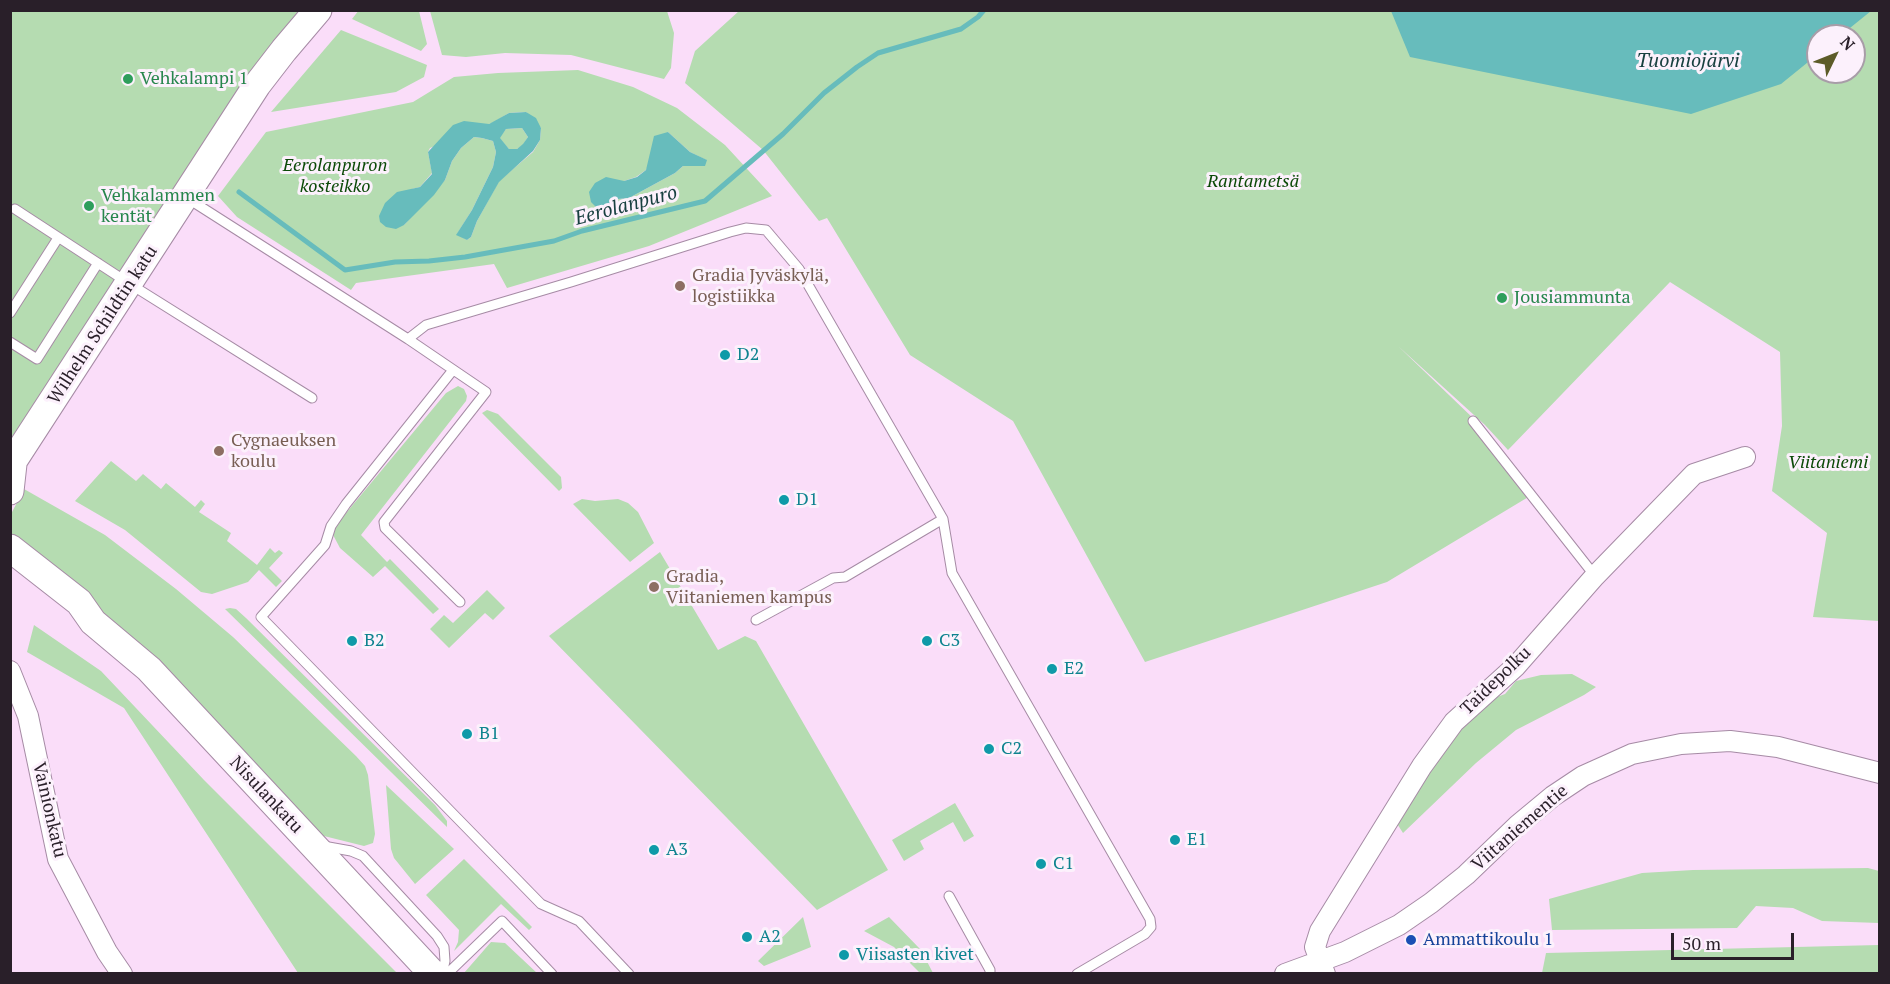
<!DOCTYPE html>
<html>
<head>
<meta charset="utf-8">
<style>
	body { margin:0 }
	#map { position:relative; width:1890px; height:984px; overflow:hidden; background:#faddf9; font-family:"PT Serif",serif }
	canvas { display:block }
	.frame { position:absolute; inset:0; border:12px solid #291f29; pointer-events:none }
	.north { position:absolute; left:1806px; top:24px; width:60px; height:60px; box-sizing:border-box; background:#fcf1fc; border:2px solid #a89da8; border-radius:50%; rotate:47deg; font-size:16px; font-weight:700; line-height:24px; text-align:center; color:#291f29 }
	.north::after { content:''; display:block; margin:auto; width:21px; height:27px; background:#5c5b28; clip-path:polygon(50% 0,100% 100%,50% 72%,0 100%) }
	.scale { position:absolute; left:1671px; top:933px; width:123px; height:27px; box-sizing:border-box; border:3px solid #291f29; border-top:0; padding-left:8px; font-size:18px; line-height:21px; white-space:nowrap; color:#291f29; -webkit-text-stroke:4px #fcf1fc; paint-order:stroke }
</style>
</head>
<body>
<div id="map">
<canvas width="1890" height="984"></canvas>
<div class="frame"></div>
<div class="north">N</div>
<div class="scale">50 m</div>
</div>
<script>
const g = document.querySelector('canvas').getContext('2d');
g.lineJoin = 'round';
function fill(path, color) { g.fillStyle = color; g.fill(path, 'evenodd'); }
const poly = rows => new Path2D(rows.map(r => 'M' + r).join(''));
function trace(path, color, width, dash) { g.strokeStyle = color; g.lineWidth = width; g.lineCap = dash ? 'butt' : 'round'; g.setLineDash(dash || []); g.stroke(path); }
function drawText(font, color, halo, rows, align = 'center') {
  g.font = font + ' "PT Serif",serif'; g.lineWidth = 6; g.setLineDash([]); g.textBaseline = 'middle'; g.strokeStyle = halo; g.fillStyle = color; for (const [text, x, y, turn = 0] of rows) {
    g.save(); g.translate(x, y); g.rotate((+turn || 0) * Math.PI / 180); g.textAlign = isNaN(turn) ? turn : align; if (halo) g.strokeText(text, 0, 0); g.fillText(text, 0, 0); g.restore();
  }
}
const green = poly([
	[359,10,419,11,427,44,421,51,352,19],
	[11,11,303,11,113,293,11,438],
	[430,11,667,11,674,33,671,68,664,79,571,55,505,53,466,57,442,55],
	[739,11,1879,11,1879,621,1813,617,1827,533,1772,491,1782,426,1780,352,1670,282,1508,450,1485,425,1398,346,1475,420,1530,496,1387,582,1145,662,1013,421,910,355,827,218,819,221,763,150,685,83,695,51],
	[1818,36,1854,36,1854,72,1818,72],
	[341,30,427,65,424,77,396,92,271,112],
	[578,70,633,87,677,108,725,145,772,196,649,246,507,288,494,264,356,283,351,290,237,217,218,196,266,132,413,102,454,77,498,73],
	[526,112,541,128,540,140,533,152,499,181,477,221,471,237,467,240,457,234,472,210,493,167,496,152,493,141,482,138,474,137,461,148,452,161,445,180,404,225,412,189,420,187,432,173,428,152,430,148,494,122,509,113],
	[668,132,690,152,706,160,704,166,683,166,675,173,629,198,618,199,624,181,636,177,646,170],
	[522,128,528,137,523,145,517,149,509,149,499,138,506,129],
	[458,386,464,389,467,396,466,401,361,535,387,562,390,559,439,609,433,614,385,566,373,577,340,548,332,533,336,525,446,393],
	[487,410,498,414,561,477,562,488,559,491,482,413],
	[111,461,136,481,143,474,161,489,166,483,195,507,201,500,205,504,199,512,231,533,227,541,257,565,270,548,275,553,279,550,283,553,269,568,282,581,276,587,259,570,248,582,212,594,201,592,125,530,75,501],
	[24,489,105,535,176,589,233,637,356,756,365,766,368,775,375,834,373,843,364,846,320,835,189,693,143,646,11,535,11,514],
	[582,499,595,501,618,499,628,503,638,512,654,543,630,562,573,504],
	[660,552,718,650,745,636,756,641,888,870,817,910,549,636],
	[487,590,505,608,493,620,485,613,449,648,430,629,444,615,453,623],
	[230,608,236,609,246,618,435,805,447,821,447,827,225,609],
	[34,625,101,671,204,780,397,973,298,973,124,708,27,652],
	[1572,674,1596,687,1584,695,1516,730,1476,763,1403,833,1396,822,1445,745,1489,700,1505,694,1516,681,1541,675],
	[386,785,454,849,415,884,394,858,391,849],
	[955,803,974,836,964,842,953,822,920,841,924,849,904,861,892,840],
	[464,859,532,927,529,930,501,904,454,951,458,942,459,930,426,895],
	[1868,868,1879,871,1879,923,1822,921,1793,908,1756,906,1737,928,1552,930,1549,899,1642,873,1693,870],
	[803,917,811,947,764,966,758,961],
	[889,917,921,950,933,973,920,973,894,947,864,931],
	[491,942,505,943,537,973,464,973],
	[1879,945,1879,973,1542,973,1546,953]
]);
const water = poly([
	[1391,11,1871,11,1840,36,1818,36,1818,54,1781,84,1691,114,1410,57],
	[526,112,536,118,541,128,540,140,533,151,499,182,477,221,471,237,467,240,456,235,472,210,493,167,496,152,493,141,482,138,474,137,461,148,452,161,445,180,434,195,404,225,396,229,386,227,380,222,379,216,385,203,397,192,420,187,432,174,428,152,453,125,464,121,489,124,509,113],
	[522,128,528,137,523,144,517,149,509,149,500,138,506,129],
	[668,132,690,152,707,160,705,166,683,166,675,173,629,198,618,199,607,207,597,208,591,202,589,192,595,183,606,177,624,181,637,177,646,170,654,136]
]);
const stream = poly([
	[239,192,345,270,395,262,429,261,465,257,554,241,582,231,705,201,783,134,824,93,857,67,878,53,961,29,978,17,984,10]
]);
const lane = poly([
	[187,198,408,339],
	[15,209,130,284,312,398],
	[10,313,58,238],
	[10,342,37,359,98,263],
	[453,370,346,504,331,526,325,545,261,617,541,904,579,921,629,974],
	[1473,421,1595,576],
	[460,602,385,528,384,522,486,392,408,339,426,325,571,282,730,232,746,228,766,230,799,269,943,519,952,573,1150,919,1151,927,1145,934,1077,974],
	[756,620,833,578,845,577,943,519],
	[323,846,351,851,363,856,437,936,444,947,445,961,442,974],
	[949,896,990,970,990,974],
	[447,974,502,921,552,974]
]);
const street = poly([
	[10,671,28,716,58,859,107,952,122,974],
	[1285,974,1345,952,1399,925,1431,903,1466,875,1518,825,1553,796,1583,776,1632,754,1681,744,1730,741,1778,747,1880,773],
	[1325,974,1315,947,1320,931,1422,766,1454,722,1516,666,1595,576,1694,474,1745,457]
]);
const secondary = poly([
	[10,466,257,85,284,50,318,10],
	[10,491,13,464],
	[10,548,79,602,93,622,149,669,433,974]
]);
const markers = [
	[128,79,6,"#2e9e5b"],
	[89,206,6,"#2e9e5b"],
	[680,286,6,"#8d6e63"],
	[1502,298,6,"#2e9e5b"],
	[725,355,6,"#0f9aa8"],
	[219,451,6,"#8d6e63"],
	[784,500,6,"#0f9aa8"],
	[654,587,6,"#8d6e63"],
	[352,641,6,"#0f9aa8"],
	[927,641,6,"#0f9aa8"],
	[1052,669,6,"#0f9aa8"],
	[467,734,6,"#0f9aa8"],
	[989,749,6,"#0f9aa8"],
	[1175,840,6,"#0f9aa8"],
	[654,850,6,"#0f9aa8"],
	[1041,864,6,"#0f9aa8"],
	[747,937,6,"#0f9aa8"],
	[1411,940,6,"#1a4fb4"],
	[844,955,6,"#0f9aa8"]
];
const leisureNames = [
	["Vehkalampi 1",140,79],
	["Vehkalammen",101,196],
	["kentät",101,217],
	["Jousiammunta",1514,298]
];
const parkNames = [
	["Eerolanpuron",335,166],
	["kosteikko",335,187],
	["Rantametsä",1253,182],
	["Viitaniemi",1828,463]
];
const educationNames = [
	["Gradia Jyväskylä,",692,276],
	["logistiikka",692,297],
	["Cygnaeuksen",231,441],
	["koulu",231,462],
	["Gradia,",666,577],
	["Viitaniemen kampus",666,598]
];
const streetNames = [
	["Wilhelm Schildtin katu",103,325,-57],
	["Taidepolku",1496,681,-44],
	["Nisulankatu",266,795,47],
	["Vainionkatu",49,810,77],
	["Viitaniementie",1520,828,-41]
];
const cultureNames = [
	["D2",737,355],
	["D1",796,500],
	["B2",364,641],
	["C3",939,641],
	["E2",1064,669],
	["B1",479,734],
	["C2",1001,749],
	["E1",1187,840],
	["A3",666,850],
	["C1",1053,864],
	["A2",759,937],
	["Viisasten kivet",856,955]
];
const transitNames = [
	["Ammattikoulu 1",1423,940]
];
const waterNames = [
	["Tuomiojärvi",1688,61],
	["Eerolanpuro",626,206,-15]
];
fill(green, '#b5dcb1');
fill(water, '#67bcbc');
trace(stream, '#67bcbc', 5);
trace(lane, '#a68ba5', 11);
trace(street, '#a68ba5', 22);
trace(secondary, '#a68ba5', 29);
trace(lane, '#fff', 9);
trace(street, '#fff', 20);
trace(secondary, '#fff', 27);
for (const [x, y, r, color] of markers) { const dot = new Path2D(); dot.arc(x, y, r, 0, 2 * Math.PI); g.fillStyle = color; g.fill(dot); trace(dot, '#fcf1fc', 2); }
drawText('18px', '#27864d', '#fcf1fc', leisureNames, 'left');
drawText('italic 18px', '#0c4a08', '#fcf1fc', parkNames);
drawText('18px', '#785e54', '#fcf1fc', educationNames, 'left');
drawText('18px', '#291f29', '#fcf1fc', streetNames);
drawText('18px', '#0d838f', '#fcf1fc', cultureNames, 'left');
drawText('18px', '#164399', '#fcf1fc', transitNames, 'left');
drawText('italic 20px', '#184040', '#fcf1fc', waterNames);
</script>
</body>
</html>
